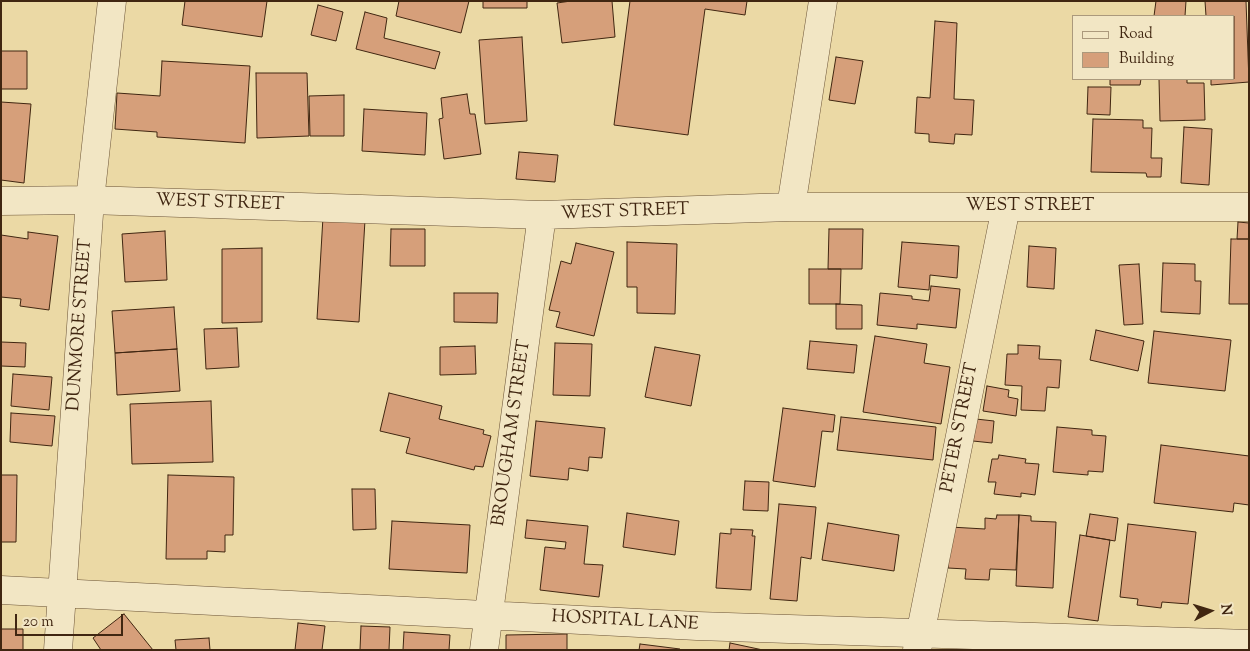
<!DOCTYPE html>
<html>
<head>
<meta charset="utf-8">
<style>
	body { margin:0 }
	#map { position:relative; width:1250px; height:651px; overflow:hidden; background:#ebd9a5; font-family:"Sorts Mill Goudy",serif }
	canvas { display:block }
	.frame { position:absolute; inset:0; border:2px solid #402611; pointer-events:none }
	.legend { position:absolute; left:1072px; top:15px; width:162px; height:65px; box-sizing:border-box; background:#f2e6c4; border:1px solid #ab997c; margin:0; padding:6px 9px; list-style:none; font-size:15px; color:#402611 }
	.legend li { display:flex; align-items:center; gap:10px; height:25px }
	.legend b { width:25px; border:1px solid #ab997c }
	.north { position:absolute; left:1185px; top:586px; width:50px; height:50px; -webkit-text-stroke:4px #f2e6c4; paint-order:stroke; rotate:85deg; font-size:14px; font-weight:700; line-height:20px; text-align:center; color:#402611 }
	.north::after { content:''; display:block; margin:auto; width:18px; height:22px; background:#402611; clip-path:polygon(50% 0,100% 100%,50% 72%,0 100%) }
	.scale { position:absolute; left:15px; top:614px; width:108px; height:22px; box-sizing:border-box; border:2px solid #402611; border-top:0; padding-left:6px; font-size:15px; line-height:18px; white-space:nowrap; color:#402611; -webkit-text-stroke:4px #f2e6c4; paint-order:stroke }
</style>
</head>
<body>
<div id="map">
<canvas width="1250" height="651"></canvas>
<div class="frame"></div>
<ul class="legend">
<li><b style="height:6px;background:#f2e6c4"></b>Road</li>
<li><b style="height:14px;background:#d69f7a"></b>Building</li>
</ul>
<div class="north">N</div>
<div class="scale">20 m</div>
</div>
<script>
const g = document.querySelector('canvas').getContext('2d');
g.lineJoin = 'round';
function fill(path, color) { g.fillStyle = color; g.fill(path, 'evenodd'); }
const poly = rows => new Path2D(rows.map(r => 'M' + r).join(''));
function trace(path, color, width, dash) { g.strokeStyle = color; g.lineWidth = width; g.lineCap = dash ? 'butt' : 'round'; g.setLineDash(dash || []); g.stroke(path); }
function drawText(font, color, halo, rows, align = 'center') {
  g.font = font + ' "Sorts Mill Goudy",serif'; g.lineWidth = 4.5; g.setLineDash([]); g.textBaseline = 'middle'; g.strokeStyle = halo; g.fillStyle = color; for (const [text, x, y, turn = 0] of rows) {
    g.save(); g.translate(x, y); g.rotate((+turn || 0) * Math.PI / 180); g.textAlign = isNaN(turn) ? turn : align; if (halo) g.strokeText(text, 0, 0); g.fillText(text, 0, 0); g.restore();
  }
}
const building = poly([
	[185,1,267,1,262,37,182,25,185,1],
	[399,1,469,1,461,33,396,16,399,1],
	[483,1,527,1,527,8,483,8,483,1],
	[571,1,612,1,615,37,562,43,557,3,571,1],
	[630,1,747,1,745,15,705,9,688,135,614,125,630,1],
	[1156,1,1186,1,1185,16,1154,16,1156,1],
	[1205,1,1246,1,1249,82,1211,85,1211,79,1234,79,1234,16,1206,16,1205,1],
	[318,5,343,12,336,41,311,35,318,5],
	[365,12,387,18,384,38,440,52,435,69,356,49,365,12],
	[935,21,957,23,954,99,974,100,972,135,955,134,954,144,929,142,929,134,915,133,917,97,930,98,935,21],
	[522,37,527,121,485,124,479,40,522,37],
	[1,51,27,51,27,89,1,89,1,51],
	[836,57,863,61,855,104,829,100,836,57],
	[162,61,250,66,245,143,157,137,157,132,115,129,117,93,160,96,162,61],
	[256,73,307,73,309,136,257,138,256,73],
	[1110,79,1141,79,1140,85,1110,85,1110,79],
	[1159,79,1187,79,1187,83,1204,83,1205,120,1160,121,1159,79],
	[1088,87,1111,87,1110,115,1087,114,1088,87],
	[467,94,470,114,475,114,481,154,444,159,439,119,443,118,441,98,467,94],
	[344,95,344,136,310,136,309,96,344,95],
	[1,102,31,104,24,183,1,180,1,102],
	[364,109,427,113,425,155,362,151,364,109],
	[1093,119,1143,120,1143,128,1152,128,1151,158,1162,158,1161,177,1147,177,1146,173,1091,172,1093,119],
	[1184,127,1212,129,1209,185,1181,183,1184,127],
	[519,152,558,155,555,182,516,179,519,152],
	[323,217,365,220,359,322,317,319,323,217],
	[1238,222,1249,223,1249,239,1237,239,1238,222],
	[391,229,425,229,425,266,390,266,391,229],
	[829,229,863,229,862,269,828,269,829,229],
	[165,231,167,280,125,282,122,234,165,231],
	[28,232,58,236,49,310,20,306,21,299,1,297,1,235,28,239,28,232],
	[1231,239,1249,239,1249,304,1229,304,1231,239],
	[627,242,677,244,675,314,637,313,637,287,627,287,627,242],
	[902,242,959,246,957,278,930,275,929,290,898,287,902,242],
	[576,243,614,252,594,336,556,327,560,312,549,310,561,261,571,264,576,243],
	[1029,246,1056,248,1054,289,1027,287,1029,246],
	[262,248,262,322,222,323,222,249,262,248],
	[1163,263,1195,264,1195,281,1201,281,1200,314,1161,312,1163,263],
	[1139,264,1143,324,1124,325,1119,265,1139,264],
	[809,269,841,269,840,304,809,304,809,269],
	[931,286,960,289,956,328,917,324,917,329,877,325,880,293,912,296,912,299,929,301,931,286],
	[454,293,498,293,497,323,454,322,454,293],
	[836,304,862,305,862,329,836,329,836,304],
	[174,307,177,349,115,353,112,311,174,307],
	[237,328,239,367,206,369,204,329,237,328],
	[1096,330,1144,341,1138,371,1090,360,1096,330],
	[1154,331,1231,340,1225,391,1148,383,1154,331],
	[875,336,927,344,924,363,950,367,941,424,863,412,875,336],
	[810,341,857,345,854,373,807,369,810,341],
	[1,342,26,343,25,367,1,366,1,342],
	[555,343,592,344,590,396,553,395,555,343],
	[1018,345,1040,346,1039,359,1061,360,1059,388,1047,387,1045,411,1021,410,1022,386,1005,385,1007,354,1018,354,1018,345],
	[475,346,476,374,440,375,440,347,475,346],
	[655,347,700,355,691,406,645,397,655,347],
	[177,349,180,391,117,395,115,353,177,349],
	[13,374,52,377,49,410,11,406,13,374],
	[987,386,1009,390,1008,397,1018,399,1016,416,983,411,987,386],
	[389,393,442,406,439,419,484,430,483,434,491,436,483,467,475,466,474,470,406,453,410,438,380,431,389,393],
	[211,401,213,462,132,464,130,404,211,401],
	[783,408,835,415,833,432,822,431,815,487,773,481,783,408],
	[11,413,55,416,52,446,10,442,11,413],
	[841,417,936,427,933,460,837,450,841,417],
	[976,419,994,421,992,443,973,441,976,419],
	[536,421,605,428,602,458,589,457,588,471,569,468,568,480,530,476,536,421],
	[1057,427,1092,430,1092,435,1106,436,1103,472,1088,471,1088,475,1053,472,1057,427],
	[1161,445,1249,456,1249,505,1234,503,1233,512,1154,503,1161,445],
	[999,455,1026,459,1025,463,1039,464,1035,495,1021,493,1021,497,994,494,996,482,988,482,992,459,998,459,999,455],
	[1,475,17,475,16,542,1,542,1,475],
	[168,475,234,477,233,535,225,535,225,552,207,551,207,559,166,559,168,475],
	[745,481,769,482,768,511,743,510,745,481],
	[352,489,375,489,376,529,353,530,352,489],
	[779,504,816,507,811,559,801,557,797,601,770,599,779,504],
	[627,513,679,521,675,555,623,547,627,513],
	[1090,514,1118,518,1115,541,1086,536,1090,514],
	[997,515,1019,515,1016,570,990,569,989,580,965,579,966,569,948,568,950,527,985,529,985,518,996,519,997,515],
	[1019,515,1031,516,1031,521,1056,522,1053,588,1016,586,1019,515],
	[527,520,588,526,584,564,603,565,599,597,540,590,545,547,565,549,566,542,525,538,527,520],
	[392,521,470,525,467,573,389,569,392,521],
	[828,523,899,535,894,571,822,560,828,523],
	[1128,524,1196,532,1188,604,1162,602,1161,608,1137,605,1138,599,1120,597,1128,524],
	[731,529,753,530,752,536,755,536,751,590,716,588,720,533,731,534,731,529],
	[1080,535,1110,540,1098,621,1068,617,1080,535],
	[124,614,153,650,101,650,93,638,124,614],
	[298,623,325,626,322,650,295,650,298,623],
	[361,626,390,627,389,650,360,650,361,626],
	[1,629,23,629,23,650,1,650,1,629],
	[404,632,450,635,449,650,403,650,404,632],
	[567,634,567,650,506,650,506,635,567,634],
	[209,638,210,650,176,650,175,640,209,638],
	[730,643,763,650,729,650,730,643],
	[640,644,680,649,680,650,639,650,640,644]
]);
const minor = poly([
	[1,201,90,200,542,215,791,207,1249,207],
	[791,207,823,1],
	[1,590,697,626,1249,644],
	[58,650,90,200,112,1],
	[484,650,542,215],
	[917,650,1006,207]
]);
const streetNames = [
	["WEST STREET",220,204,2],
	["WEST STREET",1030,207],
	["WEST STREET",625,213,-2],
	["DUNMORE STREET",81,325,-86],
	["PETER STREET",961,428,-79],
	["BROUGHAM STREET",513,433,-82],
	["HOSPITAL LANE",625,622,3]
];
fill(building, '#d69f7a');
trace(building, '#402611', 1);
trace(minor, '#6b5336', 29);
trace(minor, '#f2e6c4', 28);
drawText('18px', '#402611', '#f2e6c4', streetNames);
</script>
</body>
</html>
